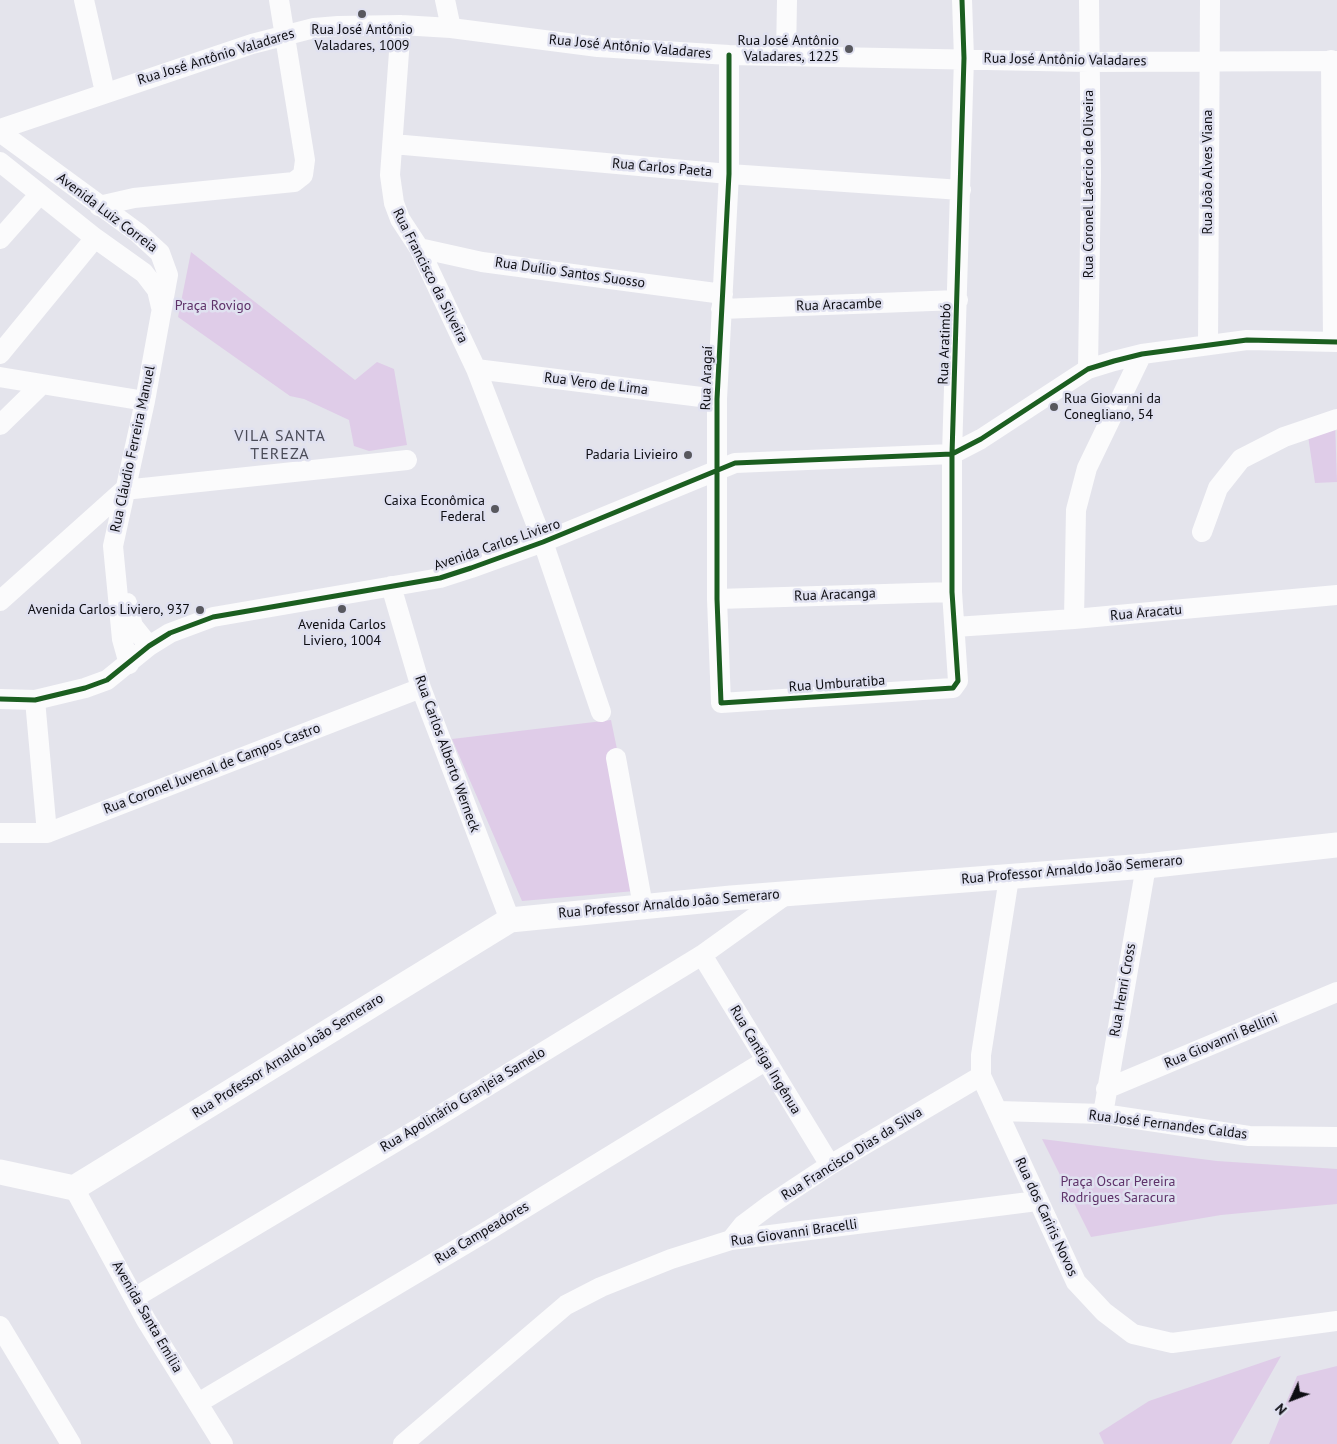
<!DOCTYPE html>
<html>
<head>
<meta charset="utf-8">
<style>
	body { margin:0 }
	#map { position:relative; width:1337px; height:1444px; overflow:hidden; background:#e4e4ec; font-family:"PT Sans",sans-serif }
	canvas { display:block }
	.north { position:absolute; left:1267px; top:1374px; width:50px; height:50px; -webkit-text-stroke:4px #e0e1f0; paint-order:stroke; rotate:227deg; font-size:14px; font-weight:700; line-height:20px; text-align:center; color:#0d0d12 }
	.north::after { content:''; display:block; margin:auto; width:18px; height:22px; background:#0d0d12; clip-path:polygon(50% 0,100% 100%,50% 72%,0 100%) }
</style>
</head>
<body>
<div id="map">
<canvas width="1337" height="1444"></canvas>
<div class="north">N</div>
</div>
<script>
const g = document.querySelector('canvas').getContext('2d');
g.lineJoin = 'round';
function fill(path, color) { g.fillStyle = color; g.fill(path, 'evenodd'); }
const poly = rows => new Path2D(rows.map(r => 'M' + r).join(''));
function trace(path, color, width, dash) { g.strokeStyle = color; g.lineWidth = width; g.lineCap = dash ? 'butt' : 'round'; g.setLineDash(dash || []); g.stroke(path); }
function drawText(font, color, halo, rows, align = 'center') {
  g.font = font + ' "PT Sans",sans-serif'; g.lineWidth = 5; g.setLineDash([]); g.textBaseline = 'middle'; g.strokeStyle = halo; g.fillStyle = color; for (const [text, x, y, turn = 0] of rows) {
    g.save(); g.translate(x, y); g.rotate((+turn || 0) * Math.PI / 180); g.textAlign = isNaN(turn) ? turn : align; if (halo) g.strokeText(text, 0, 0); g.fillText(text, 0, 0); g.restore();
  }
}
const green = poly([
	[191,252,355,380,377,362,394,369,407,445,369,451,354,446,349,420,304,399,290,396,178,317],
	[1335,421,1337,482,1315,483,1307,429],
	[611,720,646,890,522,901,452,739],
	[1042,1139,1217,1161,1337,1169,1337,1204,1221,1215,1091,1237],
	[1281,1356,1231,1444,1104,1444,1099,1433,1149,1401],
	[1337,1366,1337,1444,1269,1444,1297,1376]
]);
const minor = poly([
	[84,0,105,92],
	[445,0,451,28],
	[401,25,390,175,394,203,400,219,419,248,476,369,543,542,601,712],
	[729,55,729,174,717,399,717,599,721,703,953,688,958,681,952,592,952,454,964,58,962,0],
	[786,56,787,0],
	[1331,60,1333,342],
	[0,129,252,44,314,28,338,26,401,25,451,28,598,47,729,55,1089,62,1337,61],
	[0,132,138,233,160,253,168,275,145,401,113,546,122,639,129,664],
	[393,144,729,174,961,190],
	[0,162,95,238,144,273,157,290,161,307],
	[99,206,134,198,294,182,303,175,305,160,279,0],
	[0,239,39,195],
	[419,248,482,262,723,294],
	[721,309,958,300],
	[1208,345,1210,0],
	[0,354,95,238],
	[476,369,717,399],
	[1088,369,1091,175,1089,0],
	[0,377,145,401],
	[0,425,42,384],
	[1202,532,1218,488,1241,459,1284,437,1337,419],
	[391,586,421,688,510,920],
	[717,599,952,592],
	[0,601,124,490,407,460],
	[127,603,133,626,149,646],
	[1074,619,1076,510,1087,468,1142,354],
	[955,627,1074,619,1337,595],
	[0,699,35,700,85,688,107,680,149,646,170,633,213,617,440,578,471,568,543,542,735,463,952,454,981,439,1088,369,1114,361,1142,354,1247,340,1337,342],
	[35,700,47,833],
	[616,758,643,906],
	[0,833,47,833,421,688],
	[1009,878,981,1055,981,1076,1076,1282,1104,1312,1133,1334,1172,1343,1337,1321],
	[702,955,830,1165],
	[1106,1089,1337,992],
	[998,1111,1103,1114,1249,1136,1337,1137],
	[1103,1114,1146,866],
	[74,1188,146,1320,223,1444],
	[731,1240,743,1225,771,1204,830,1165,981,1076],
	[134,1298,419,1128,702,955,787,894],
	[0,1326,71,1444],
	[198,1403,484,1233,765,1061],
	[403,1444,566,1305,601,1287,671,1259,731,1240,1037,1201]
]);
const major = poly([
	[0,1172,74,1188,510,920,731,898,1146,866,1337,845]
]);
const cycleway = poly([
	[729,55,729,174,717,399,717,599,721,703,953,688,958,681,952,592,952,454,964,58,962,0],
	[0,699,35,700,85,688,107,680,149,646,170,633,213,617,440,578,471,568,543,542,735,463,952,454,981,439,1088,369,1114,361,1142,354,1247,340,1337,342]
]);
const markers = [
	[362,14,5,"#58585e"],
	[849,49,5,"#58585e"],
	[1054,407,5,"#58585e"],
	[688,455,5,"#58585e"],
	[495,509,5,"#58585e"],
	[342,609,5,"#58585e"],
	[200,610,5,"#58585e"]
];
const poiNames = [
	["Rua José Antônio",362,30,"center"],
	["Valadares, 1009",362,46,"center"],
	["Rua José Antônio",839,41],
	["Valadares, 1225",839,57],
	["Rua Giovanni da",1064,399,"left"],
	["Conegliano, 54",1064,415,"left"],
	["Padaria Livieiro",678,455],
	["Caixa Econômica",485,501],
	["Federal",485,517],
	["Avenida Carlos Liviero, 937",190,610],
	["Avenida Carlos",342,625,"center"],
	["Liviero, 1004",342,641,"center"]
];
const streetNames = [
	["Rua José Antônio Valadares",630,47,5],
	["Rua José Antônio Valadares",216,57,-17],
	["Rua José Antônio Valadares",1065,60,1],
	["Rua Carlos Paeta",662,168,5],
	["Rua João Alves Viana",1208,172,-90],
	["Rua Coronel Laércio de Oliveira",1089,184,-90],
	["Avenida Luiz Correia",107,213,37],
	["Rua Duílio Santos Suosso",570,273,8],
	["Rua Francisco da Silveira",430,276,63],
	["Rua Aracambe",839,305,-2],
	["Rua Aratimbó",945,344,-88],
	["Rua Aragaí",707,378,-88],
	["Rua Vero de Lima",596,384,7],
	["Rua Cláudio Ferreira Manuel",133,449,-78],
	["Avenida Carlos Liviero",497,545,-19],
	["Rua Aracanga",835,595,-2],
	["Rua Aracatu",1146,613,-5],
	["Rua Umburatiba",837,684,-4],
	["Rua Carlos Alberto Werneck",447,754,70],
	["Rua Coronel Juvenal de Campos Castro",212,769,-21],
	["Rua Professor Arnaldo João Semeraro",1072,870,-5],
	["Rua Professor Arnaldo João Semeraro",669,904,-5],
	["Rua Henri Cross",1123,990,-80],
	["Rua Giovanni Bellini",1221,1041,-23],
	["Rua Professor Arnaldo João Semeraro",288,1056,-32],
	["Rua Cantiga Ingênua",765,1060,59],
	["Rua Apolinário Granjeia Samelo",463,1100,-31],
	["Rua José Fernandes Caldas",1168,1125,7],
	["Rua Francisco Dias da Silva",852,1154,-32],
	["Rua dos Cariris Novos",1046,1217,65],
	["Rua Campeadores",482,1233,-31],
	["Rua Giovanni Bracelli",794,1233,-8],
	["Avenida Santa Emília",147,1317,60]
];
const parkNames = [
	["Praça Rovigo",213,306],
	["Praça Oscar Pereira",1118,1182],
	["Rodrigues Saracura",1118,1198]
];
const quarterNames = [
	["VILA SANTA",280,436],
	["TEREZA",280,454]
];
fill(green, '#dfcce8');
trace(minor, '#fbfbfc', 20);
trace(major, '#fbfbfc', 25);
trace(cycleway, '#1b5e20', 5);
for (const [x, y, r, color] of markers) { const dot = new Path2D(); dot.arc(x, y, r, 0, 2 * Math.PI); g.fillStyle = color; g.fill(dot); trace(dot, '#e0e1f0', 2); }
drawText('14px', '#0d0d12', '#e0e1f0', poiNames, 'right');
drawText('14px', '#0d0d12', '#e0e1f0', streetNames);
drawText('14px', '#5e3269', '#e0e1f0', parkNames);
g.letterSpacing = '1px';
drawText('16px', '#4b4c58', '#e0e1f0', quarterNames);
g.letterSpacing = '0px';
</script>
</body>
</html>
